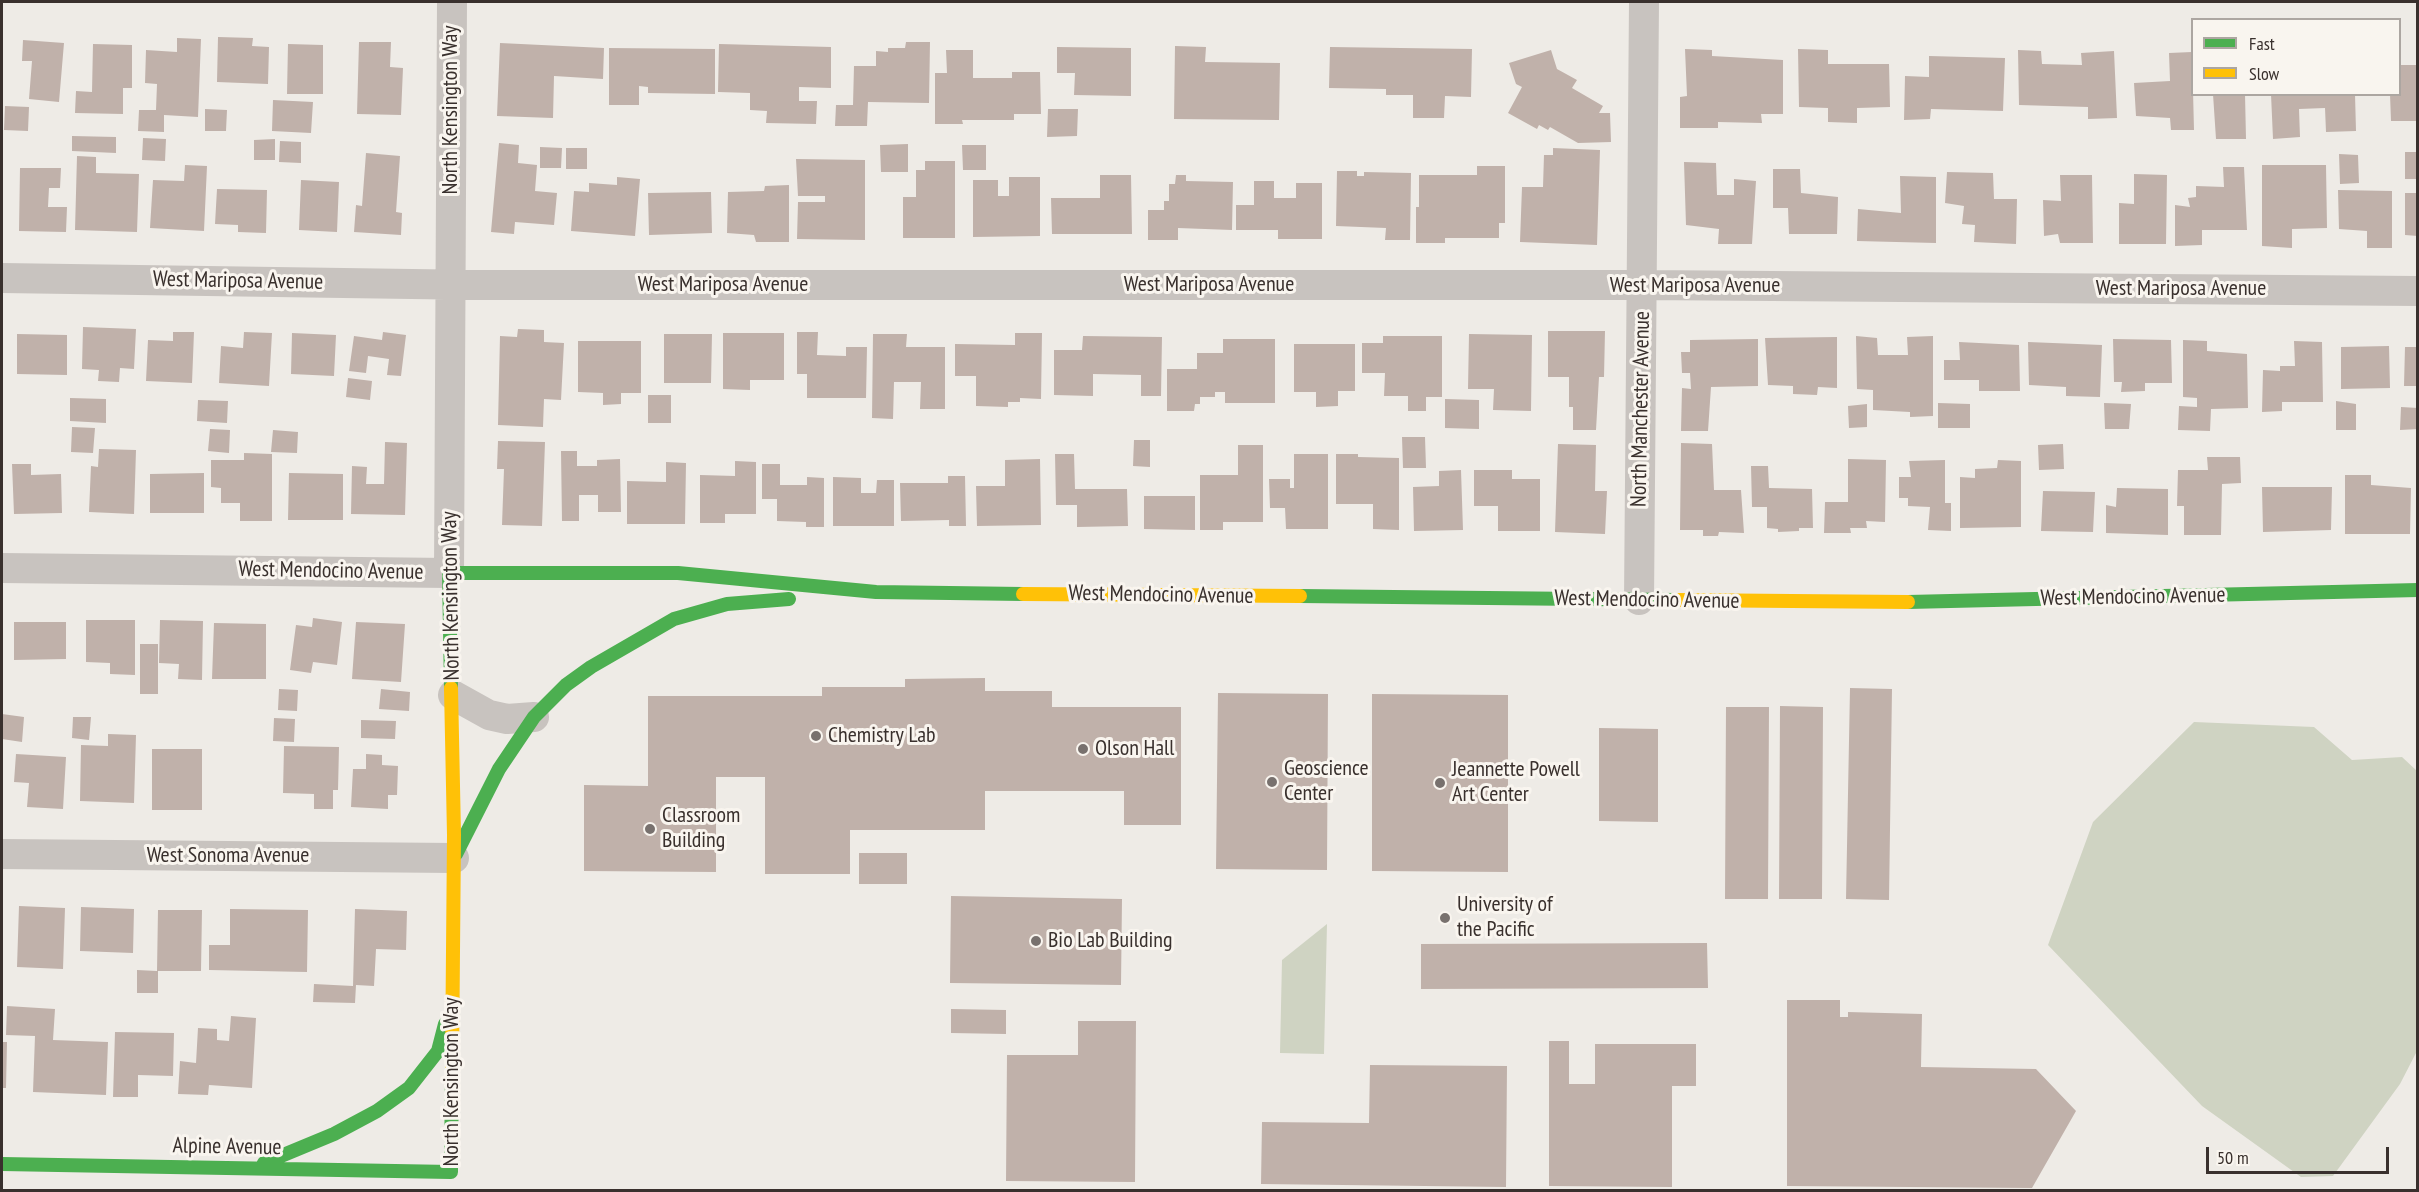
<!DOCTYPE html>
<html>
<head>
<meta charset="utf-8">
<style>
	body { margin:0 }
	#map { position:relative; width:2419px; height:1192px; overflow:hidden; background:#eeebe6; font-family:"PT Sans Narrow",sans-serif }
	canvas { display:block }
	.frame { position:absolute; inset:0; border:3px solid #39302d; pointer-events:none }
	.legend { position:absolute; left:2191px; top:18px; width:210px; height:78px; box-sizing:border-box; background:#f9f5ef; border:2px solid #aca6a1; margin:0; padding:8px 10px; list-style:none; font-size:18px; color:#39302d }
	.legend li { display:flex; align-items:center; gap:12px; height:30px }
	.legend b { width:30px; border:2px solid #aca6a1 }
	.scale { position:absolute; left:2206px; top:1147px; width:183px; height:27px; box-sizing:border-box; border:3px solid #39302d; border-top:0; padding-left:8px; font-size:18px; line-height:21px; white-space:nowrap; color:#39302d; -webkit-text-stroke:4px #f9f5ef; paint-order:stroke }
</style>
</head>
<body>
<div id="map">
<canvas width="2419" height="1192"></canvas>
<div class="frame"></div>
<ul class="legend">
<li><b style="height:8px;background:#4caf50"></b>Fast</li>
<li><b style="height:8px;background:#ffc107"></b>Slow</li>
</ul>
<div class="scale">50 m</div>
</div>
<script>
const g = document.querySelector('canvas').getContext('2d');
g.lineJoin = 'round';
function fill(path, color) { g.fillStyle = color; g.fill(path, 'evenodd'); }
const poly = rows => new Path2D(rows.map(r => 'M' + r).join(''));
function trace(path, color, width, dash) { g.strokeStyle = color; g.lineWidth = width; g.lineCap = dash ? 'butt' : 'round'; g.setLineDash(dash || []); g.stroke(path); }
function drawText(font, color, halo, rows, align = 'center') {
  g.font = font + ' "PT Sans Narrow",sans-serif'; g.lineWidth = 6; g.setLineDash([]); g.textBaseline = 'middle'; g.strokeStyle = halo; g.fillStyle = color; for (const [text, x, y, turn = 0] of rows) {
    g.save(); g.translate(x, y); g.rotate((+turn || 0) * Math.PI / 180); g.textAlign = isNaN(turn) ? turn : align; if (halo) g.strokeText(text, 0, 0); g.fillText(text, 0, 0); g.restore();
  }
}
const green = poly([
	[2194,722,2314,727,2352,760,2402,757,2417,771,2417,1051,2400,1084,2333,1176,2301,1177,2202,1106,2048,945,2093,822],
	[1327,924,1324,1054,1280,1053,1282,960]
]);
const building = poly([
	[218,37,253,38,252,46,269,47,268,84,217,82],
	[177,38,201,39,198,117,164,115,164,132,138,131,139,110,156,110,157,84,145,83,146,50,177,52],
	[23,40,64,43,59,102,29,99,32,61,22,61],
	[359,42,391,42,390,67,403,68,401,115,357,114],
	[906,42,930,42,929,103,868,102,867,126,835,126,836,105,853,105,854,66,876,66,876,51,888,52,888,48,905,48],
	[500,43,604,48,603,79,554,76,553,118,497,116],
	[93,44,132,45,132,88,123,88,123,114,75,113,76,91,92,92],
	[288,44,323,45,323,94,287,94],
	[719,44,831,47,831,88,799,87,799,101,817,101,816,124,766,123,767,111,750,110,750,93,718,92],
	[1175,46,1206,47,1205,62,1280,63,1279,120,1174,119],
	[1057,47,1131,48,1131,96,1074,95,1075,73,1057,73],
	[1330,47,1472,49,1471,97,1445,96,1444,118,1413,118,1413,95,1386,95,1386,89,1329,88],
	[609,48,715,49,715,94,648,93,648,87,639,86,639,105,609,105],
	[1685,49,1712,50,1712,56,1783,60,1783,114,1761,114,1762,123,1718,122,1718,128,1680,128,1680,97,1687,96],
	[1798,49,1828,50,1828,64,1889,64,1890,107,1857,108,1857,123,1828,122,1828,108,1799,107],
	[946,50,973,50,973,78,1012,78,1012,72,1040,72,1041,114,1014,114,1014,120,962,120,963,124,935,124,935,73,947,73],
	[1551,50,1557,69,1577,80,1572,88,1603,106,1599,113,1610,113,1611,142,1578,143,1550,127,1548,130,1539,125,1537,129,1508,113,1522,87,1516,84,1509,63],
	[2018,50,2041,51,2042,64,2082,65,2081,53,2114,51,2117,118,2088,119,2088,107,2019,105],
	[2192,52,2194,130,2171,130,2170,118,2136,116,2134,83,2170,81,2169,53],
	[1929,56,2005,58,2003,111,1931,109,1930,119,1904,120,1905,76,1929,77],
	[2400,65,2418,65,2418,121,2391,121,2390,94,2400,94],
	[2213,94,2245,94,2246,139,2216,139],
	[2271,94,2355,94,2356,131,2326,132,2325,108,2299,109,2300,137,2273,139],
	[273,100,313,102,311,133,272,131],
	[5,106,29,107,28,131,4,130],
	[205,109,227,110,226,131,205,131],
	[1048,109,1078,109,1077,136,1047,137],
	[72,136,116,137,116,153,72,151],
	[143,138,166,139,165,161,142,160],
	[275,139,275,160,254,160,254,140],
	[280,141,301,142,301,163,279,162],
	[499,143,519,145,518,163,537,165,535,191,557,193,554,225,515,222,514,234,491,232],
	[908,144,908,172,881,172,880,145],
	[962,145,986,145,986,170,963,170],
	[540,147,562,148,561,168,540,168],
	[566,148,587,148,587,169,566,169],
	[1553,148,1600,150,1597,245,1520,242,1522,187,1543,187,1544,155,1553,155],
	[2405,152,2418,152,2418,179,2405,179],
	[366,153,400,156,396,212,402,213,401,235,354,232,356,205,362,206],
	[2339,154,2358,155,2359,183,2340,184],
	[77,156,96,157,96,173,139,174,137,232,75,230],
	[796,159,865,160,865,240,797,239,798,202,825,202,825,196,798,196],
	[925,161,955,161,955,238,903,238,903,197,916,197,916,170,925,170],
	[1684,162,1716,163,1717,195,1734,195,1734,179,1756,181,1752,244,1718,244,1719,229,1686,225],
	[185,165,207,166,204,231,150,228,153,180,184,181],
	[2262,165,2326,165,2327,228,2292,229,2292,248,2262,246],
	[1477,166,1505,166,1505,223,1499,223,1499,238,1445,238,1445,243,1416,243,1416,207,1419,207,1419,175,1477,175],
	[2223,167,2244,167,2247,230,2202,230,2202,245,2175,246,2175,205,2190,207,2188,198,2196,197,2196,186,2224,187],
	[20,168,61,168,60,188,49,188,48,207,67,207,66,232,19,231],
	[1773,169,1800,169,1801,193,1838,197,1837,234,1789,234,1788,208,1773,208],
	[1337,171,1357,171,1357,176,1364,176,1364,172,1411,173,1410,240,1385,240,1386,228,1336,226],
	[1947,172,1993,173,1994,199,2017,199,2016,244,1974,242,1975,225,1962,224,1964,206,1945,203],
	[2134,174,2167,175,2166,244,2119,244,2119,203,2134,204],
	[1100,175,1131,175,1132,234,1052,234,1051,198,1100,198],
	[1176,175,1186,175,1186,181,1233,182,1232,230,1178,228,1178,240,1148,240,1148,210,1164,210,1164,201,1169,201,1169,184,1175,184],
	[2060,175,2092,175,2093,243,2060,243,2058,234,2044,236,2043,200,2061,201],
	[1900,176,1936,177,1936,243,1857,241,1858,209,1901,213],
	[617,177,640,179,635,236,571,231,574,191,589,192,589,183,617,185],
	[1009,177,1040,177,1040,236,973,237,973,180,998,180,998,196,1009,196],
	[301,180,339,182,337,232,299,230],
	[1254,181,1274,181,1274,198,1296,198,1296,183,1322,183,1322,239,1278,239,1278,230,1236,230,1236,205,1254,205],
	[789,185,789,242,756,242,754,235,727,233,728,192,764,191,765,186],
	[217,189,267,190,266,233,238,232,238,225,215,224],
	[2338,190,2392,191,2392,248,2367,248,2367,231,2339,229],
	[711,192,712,233,649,235,648,193],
	[2405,193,2418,193,2418,236,2405,235],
	[83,327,136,329,134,369,120,368,119,382,98,381,99,370,82,369],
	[518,329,544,330,544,342,564,343,561,400,544,399,543,427,498,425,500,336,517,337],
	[1548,331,1605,331,1604,377,1599,377,1596,430,1573,430,1573,407,1569,407,1569,377,1548,377],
	[173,332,194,332,192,383,146,381,148,340,173,341],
	[244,332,272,333,269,386,219,383,221,346,243,348],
	[383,332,406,335,401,376,387,375,389,359,368,356,366,373,349,371,354,336,382,340],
	[797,332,818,332,817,355,846,356,846,347,867,347,866,398,807,398,807,374,797,374],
	[292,333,336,335,334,376,291,374],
	[723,333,784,333,784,380,750,380,750,390,723,389],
	[1015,333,1042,333,1041,399,1020,398,1020,402,1008,402,1008,407,976,406,976,376,955,376,955,344,1015,345],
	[17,334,67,335,67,375,17,374],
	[664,334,712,334,711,383,664,383],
	[873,334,907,334,906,347,945,347,945,409,920,409,921,382,894,382,893,419,872,418],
	[1469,334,1532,335,1531,411,1493,410,1494,389,1468,389],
	[1083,336,1162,337,1161,396,1141,396,1141,375,1093,374,1093,396,1054,395,1054,350,1082,350],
	[1383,336,1442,336,1442,397,1426,397,1426,411,1408,411,1408,396,1384,396,1385,373,1362,373,1362,343,1383,343],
	[1856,336,1877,338,1878,355,1908,355,1907,337,1933,336,1933,416,1910,417,1910,412,1873,410,1873,390,1857,389],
	[1837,337,1837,388,1818,387,1817,395,1793,394,1793,386,1768,385,1765,338],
	[1223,339,1275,339,1275,403,1225,403,1225,392,1215,392,1215,397,1200,397,1200,404,1195,404,1194,411,1167,411,1167,369,1197,369,1197,353,1223,353],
	[1758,339,1758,386,1711,387,1708,431,1681,431,1682,388,1691,389,1690,373,1682,373,1681,352,1690,352,1690,340],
	[2113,339,2171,340,2172,383,2145,383,2145,391,2121,392,2122,382,2114,382],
	[2183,340,2207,341,2207,351,2247,354,2248,408,2211,409,2210,431,2178,430,2179,406,2197,407,2197,398,2183,397],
	[578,341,641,341,641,393,621,393,621,404,603,405,603,393,578,392],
	[2294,341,2322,342,2323,402,2282,402,2282,411,2262,412,2263,370,2280,371,2280,366,2295,366],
	[1959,342,2019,345,2020,391,1979,391,1979,380,1944,380,1944,360,1960,360],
	[2028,342,2102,345,2100,397,2066,396,2066,387,2029,385],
	[1294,344,1355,344,1355,391,1338,391,1338,406,1316,407,1316,392,1294,392],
	[2389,346,2390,388,2341,389,2341,347],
	[2405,347,2418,347,2418,386,2404,386],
	[348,378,372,381,370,400,346,397],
	[648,395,671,395,671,423,648,423],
	[70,398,106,399,106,423,70,421],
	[1445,399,1479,400,1479,429,1445,428],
	[198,400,228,401,227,423,197,421],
	[2336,401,2356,404,2356,430,2336,430],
	[1938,403,1970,404,1970,428,1938,428],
	[2104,403,2131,404,2129,429,2105,429],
	[1867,404,1867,427,1849,428,1848,406],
	[2401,407,2418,408,2418,429,2400,430],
	[72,427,95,428,93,453,71,452],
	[210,429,230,430,229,453,208,451],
	[273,430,298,432,297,453,271,452],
	[1402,437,1425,437,1426,468,1403,468],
	[1134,440,1150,440,1150,467,1133,466],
	[498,441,545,442,542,526,502,525,504,469,497,469],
	[385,442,407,443,405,515,351,514,352,466,367,467,366,484,384,484],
	[1681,443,1712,444,1714,490,1741,490,1744,533,1719,532,1718,536,1703,536,1703,530,1680,530],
	[1558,444,1596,445,1595,491,1607,491,1605,534,1555,532],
	[2063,444,2064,469,2039,470,2038,445],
	[1238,445,1263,445,1263,522,1223,522,1223,530,1200,530,1200,475,1238,475],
	[99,449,136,450,134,514,89,512,91,466,98,467],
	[561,451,577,451,577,466,597,466,597,460,620,459,621,512,598,512,598,495,579,495,579,521,562,521],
	[244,453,272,454,272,521,240,521,240,503,221,503,221,488,211,487,211,460,244,460],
	[1055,454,1074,454,1075,489,1127,489,1128,526,1077,527,1077,505,1056,505],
	[1294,454,1328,454,1328,529,1286,529,1285,508,1270,508,1269,479,1290,479,1290,488,1294,488],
	[1336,454,1358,454,1358,457,1399,458,1399,530,1373,529,1373,504,1336,504],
	[2207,457,2240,457,2241,483,2222,484,2221,535,2184,535,2184,506,2177,506,2178,470,2208,470],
	[1040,459,1041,525,977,526,976,486,1005,486,1005,460],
	[1848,459,1886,460,1885,522,1866,521,1867,528,1850,528,1851,533,1824,533,1825,502,1848,502],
	[1945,460,1945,503,1951,503,1951,531,1928,530,1930,507,1908,506,1908,498,1899,498,1899,477,1911,477,1909,461],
	[1998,460,2021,461,2021,527,1960,528,1960,477,1975,478,1975,469,1997,468],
	[735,461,756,462,756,514,725,514,725,523,700,523,700,475,735,476],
	[666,462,686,463,685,524,627,524,627,481,666,482],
	[12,464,31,464,31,475,61,474,62,513,14,514],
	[762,464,780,464,780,485,807,485,807,477,824,478,824,527,806,527,806,522,777,521,777,499,762,499],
	[1751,466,1768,466,1769,488,1812,489,1813,528,1799,528,1799,531,1778,532,1778,529,1767,528,1767,507,1752,507],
	[1461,470,1463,530,1414,531,1413,487,1439,486,1439,471],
	[1474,470,1512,470,1512,479,1540,479,1540,531,1498,531,1498,506,1474,506],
	[204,473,204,513,150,513,150,474],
	[289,473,343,474,343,520,288,520],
	[2345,475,2371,475,2371,485,2411,488,2410,534,2345,534],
	[948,476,965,476,966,526,949,526,949,520,901,521,900,483,948,483],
	[833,477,861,478,861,493,876,493,877,480,894,480,894,526,833,526],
	[2262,487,2332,487,2331,530,2263,532],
	[2117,488,2168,489,2168,535,2106,533,2106,505,2116,507],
	[2043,491,2095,492,2093,532,2041,531],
	[1144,496,1195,496,1195,530,1144,529],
	[313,618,342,622,337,665,313,662,311,673,290,670,296,625,312,627],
	[86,620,135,620,135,675,110,674,110,663,86,662],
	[160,620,203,621,202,680,178,679,179,664,159,663],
	[14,622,66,622,66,659,14,660],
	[356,622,405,624,401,682,352,679],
	[214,623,266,624,266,679,212,679],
	[140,644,158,644,158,694,140,694],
	[985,678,985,691,1052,691,1052,707,1181,707,1181,825,1124,825,1124,791,985,791,985,830,850,830,850,874,765,874,765,777,716,777,716,872,584,871,584,785,648,786,648,696,822,696,822,687,905,687,905,679],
	[1850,688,1892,689,1889,900,1846,899],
	[279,689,298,690,297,711,278,710],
	[381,689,410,692,409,711,379,709],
	[1218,693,1328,694,1327,870,1216,869],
	[1372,694,1508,695,1508,872,1372,871],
	[1780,706,1823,707,1822,899,1779,899],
	[1726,707,1769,707,1768,899,1725,899],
	[2,714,24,717,22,742,2,739],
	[73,717,91,717,89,740,72,738],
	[274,718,295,719,294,742,273,741],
	[361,720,396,721,395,739,361,738],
	[1599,728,1658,729,1658,822,1599,821],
	[108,734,136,735,134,803,80,801,81,745,108,746],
	[284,746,339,747,338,790,333,790,333,809,314,809,314,794,283,793],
	[152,749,202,749,202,810,152,810],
	[16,754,66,757,63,809,27,807,29,783,14,782],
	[366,754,382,755,382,765,398,766,397,795,388,795,388,809,351,807,353,769,366,769],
	[859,853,907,853,907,884,859,884],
	[951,896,1122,899,1121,985,950,983],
	[19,906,65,908,63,969,17,967],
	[81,907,134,909,133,953,80,951],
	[230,909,308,910,307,972,209,970,209,945,230,945],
	[355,909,407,911,406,950,376,949,374,986,356,985,355,1003,313,1002,314,984,353,986],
	[158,910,202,910,201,971,158,971,158,993,137,993,137,970,157,971],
	[1707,943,1708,988,1421,989,1421,944],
	[1787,1000,1840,1000,1840,1017,1848,1017,1848,1012,1922,1014,1921,1067,2036,1069,2076,1111,2032,1188,1787,1186],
	[7,1006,55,1009,53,1040,108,1042,106,1095,33,1092,35,1036,6,1035],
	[951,1009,1006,1010,1006,1034,951,1033],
	[231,1016,256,1018,252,1088,209,1085,208,1095,178,1094,180,1061,196,1063,198,1028,217,1029,217,1040,229,1041],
	[1078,1021,1136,1021,1135,1182,1006,1181,1007,1055,1078,1055],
	[115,1032,174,1033,173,1076,138,1075,138,1097,113,1097],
	[1549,1041,1569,1041,1569,1084,1595,1084,1595,1044,1696,1044,1696,1086,1672,1086,1672,1187,1549,1186],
	[2,1042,7,1042,6,1088,2,1088],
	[1370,1065,1507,1066,1506,1187,1261,1184,1262,1122,1369,1123]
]);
const street = poly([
	[2,278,480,285,1643,285,2418,291],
	[2,568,449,573,452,2],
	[1639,600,1644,2],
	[453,695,489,715,507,719,534,717],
	[2,854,454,858]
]);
const fast = poly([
	[1300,596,1676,600],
	[1908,602,2418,590],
	[451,688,449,573,678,573,876,592,1023,594],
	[456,854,499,769,534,717,566,685,591,667,674,619,727,604,789,599],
	[264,1163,334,1134,377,1111,409,1088,438,1051,445,1024],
	[2,1164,451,1172,452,1067]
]);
const slow = poly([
	[1023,594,1300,596],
	[1676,600,1908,602],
	[451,688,454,835,452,1067]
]);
const markers = [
	[816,736,6,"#78716e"],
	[1083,749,6,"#78716e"],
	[1272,782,6,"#78716e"],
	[1440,783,6,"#78716e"],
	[650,829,6,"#78716e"],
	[1445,918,6,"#78716e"],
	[1036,941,6,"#78716e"]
];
const streetNames = [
	["North Kensington Way",451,110,-90],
	["West Mariposa Avenue",238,281,1],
	["West Mariposa Avenue",723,285],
	["West Mariposa Avenue",1209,285],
	["West Mariposa Avenue",1695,286],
	["West Mariposa Avenue",2181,289],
	["North Manchester Avenue",1641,409,-89],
	["West Mendocino Avenue",331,571,1],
	["West Mendocino Avenue",1161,595,1],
	["North Kensington Way",451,596,-91],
	["West Mendocino Avenue",2133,597,-1],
	["West Mendocino Avenue",1647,600,1],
	["West Sonoma Avenue",228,856],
	["North Kensington Way",452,1082,-90],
	["Alpine Avenue",227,1147,1]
];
const poiNames = [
	["Chemistry Lab",828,736],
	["Olson Hall",1095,749],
	["Geoscience",1284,769],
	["Center",1284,794],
	["Jeannette Powell",1452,770],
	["Art Center",1452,795],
	["Classroom",662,816],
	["Building",662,841],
	["University of",1457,905],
	["the Pacific",1457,930],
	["Bio Lab Building",1048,941]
];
fill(green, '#cfd3c2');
fill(building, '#c0b1aa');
trace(street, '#c8c3bf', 30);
trace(fast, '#4caf50', 14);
trace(slow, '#ffc107', 14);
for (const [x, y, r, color] of markers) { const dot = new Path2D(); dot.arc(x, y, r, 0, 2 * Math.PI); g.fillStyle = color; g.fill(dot); trace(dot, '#f9f5ef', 2); }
drawText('22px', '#39302d', '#f9f5ef', streetNames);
drawText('22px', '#39302d', '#f9f5ef', poiNames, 'left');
</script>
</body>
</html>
